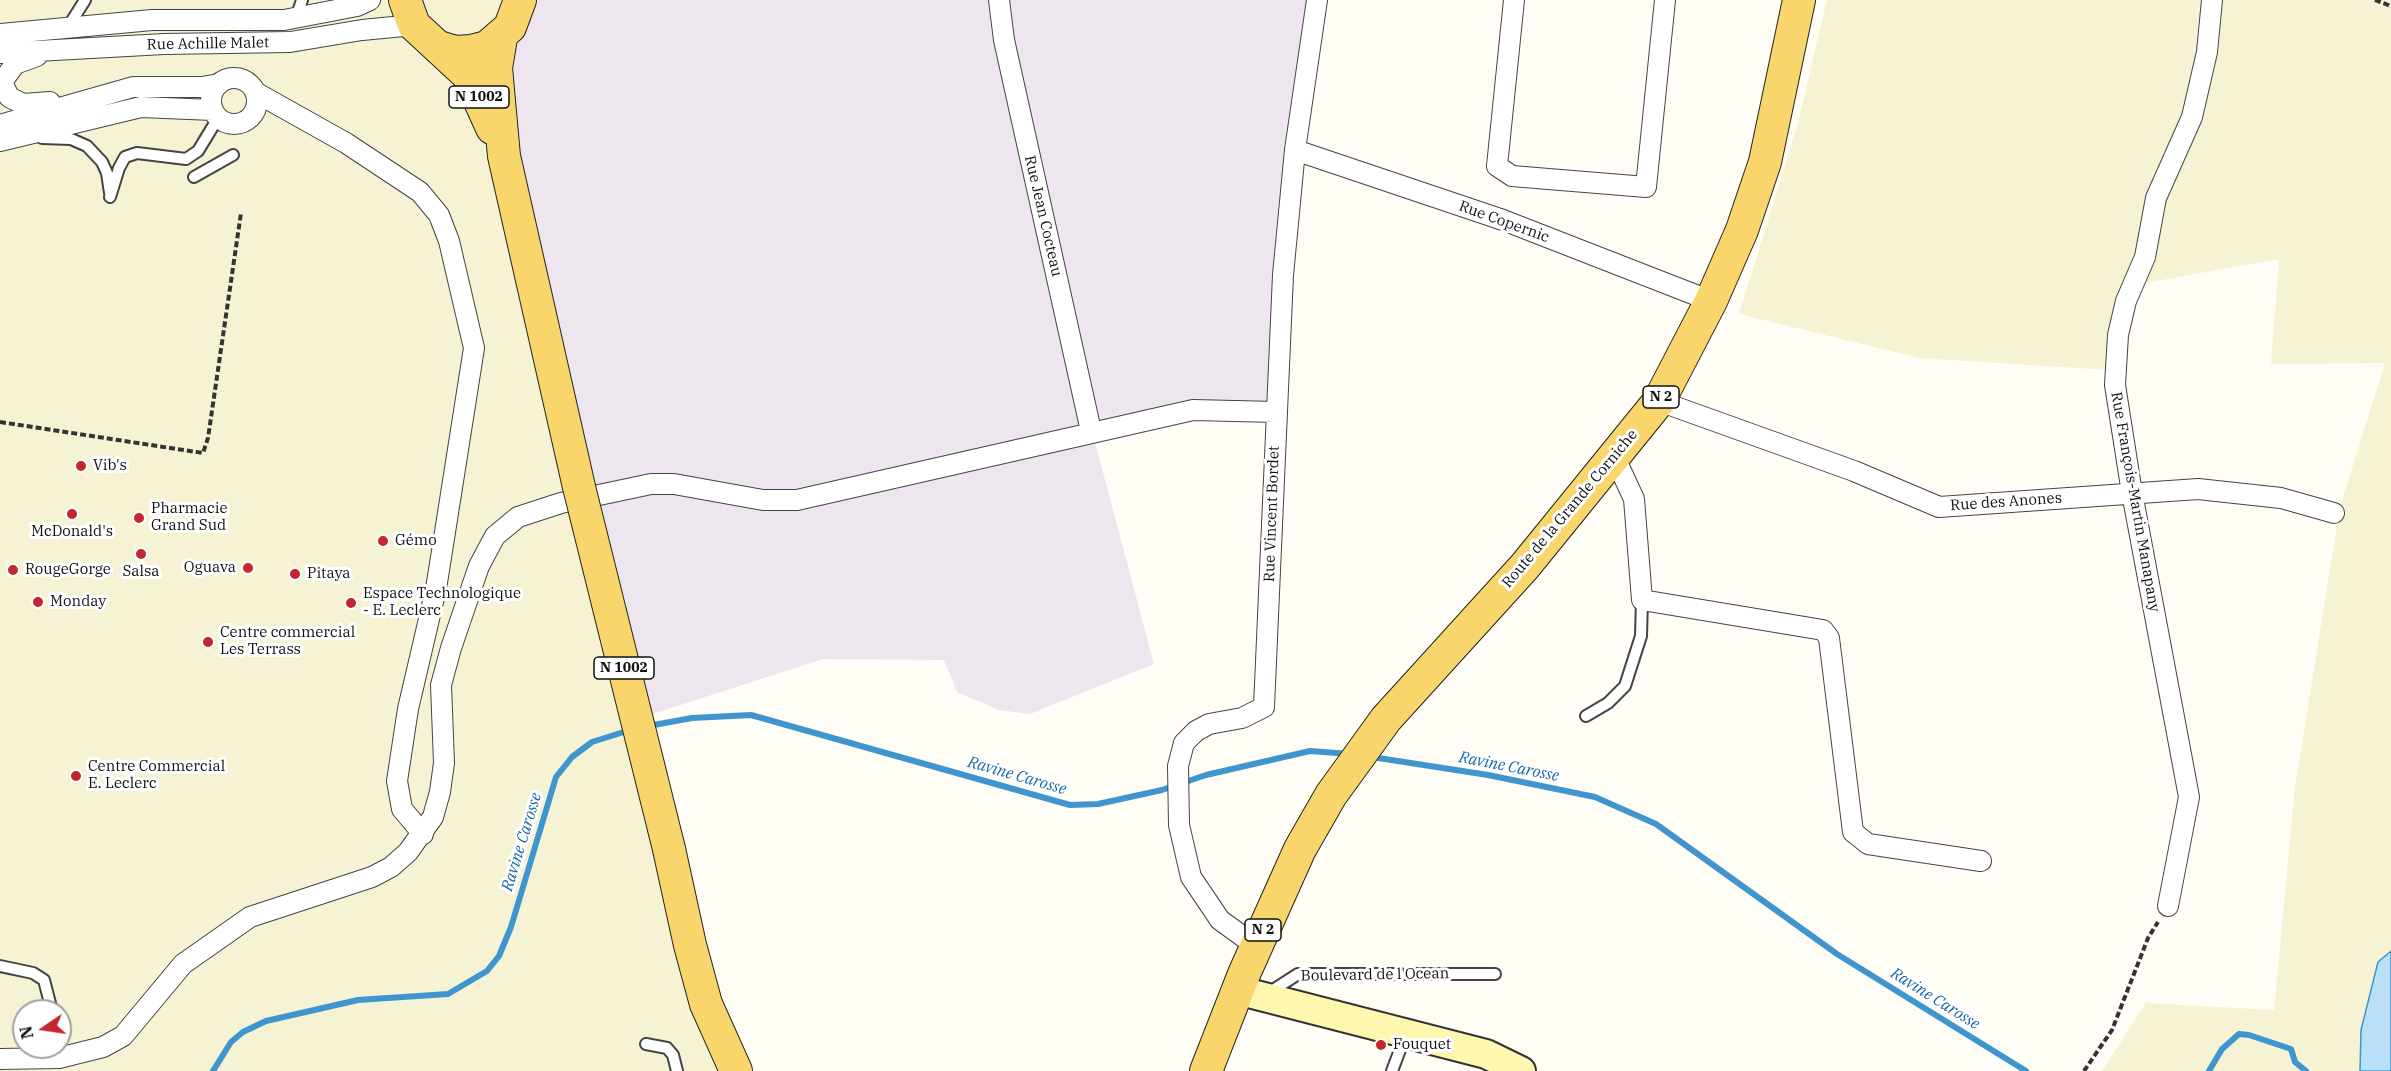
<!DOCTYPE html>
<html>
<head>
<meta charset="utf-8">
<style>
	body { margin:0 }
	#map { position:relative; width:2391px; height:1071px; overflow:hidden; background:#fffdf5; font-family:"IBM Plex Serif",serif }
	canvas { display:block }
	.north { position:absolute; left:12px; top:999px; width:60px; height:60px; box-sizing:border-box; background:#fff; border:2px solid #a0a0a0; border-radius:50%; rotate:257deg; font-size:16px; font-weight:700; line-height:24px; text-align:center; color:#111 }
	.north::after { content:''; display:block; margin:auto; width:21px; height:27px; background:#c4262e; clip-path:polygon(50% 0,100% 100%,50% 72%,0 100%) }
</style>
</head>
<body>
<div id="map">
<canvas width="2391" height="1071"></canvas>
<div class="north">N</div>
</div>
<script>
const g = document.querySelector('canvas').getContext('2d');
g.lineJoin = 'round';
function fill(path, color) { g.fillStyle = color; g.fill(path, 'evenodd'); }
const poly = rows => new Path2D(rows.map(r => 'M' + r).join(''));
function trace(path, color, width, dash) { g.strokeStyle = color; g.lineWidth = width; g.lineCap = dash ? 'butt' : 'round'; g.setLineDash(dash || []); g.stroke(path); }
function drawText(font, color, halo, rows, align = 'center') {
  g.font = font + ' "IBM Plex Serif",serif'; g.lineWidth = 6; g.setLineDash([]); g.textBaseline = 'middle'; g.strokeStyle = halo; g.fillStyle = color; for (const [text, x, y, turn = 0] of rows) {
    g.save(); g.translate(x, y); g.rotate((+turn || 0) * Math.PI / 180); g.textAlign = isNaN(turn) ? turn : align; if (halo) g.strokeText(text, 0, 0); g.fillText(text, 0, 0); g.restore();
  }
}
const industrial = poly([
	[520,0,1318,0,1276,412,1193,410,1092,431,1154,664,1030,714,999,710,957,692,944,660,823,659,637,719,504,156,511,27]
]);
const farmland = poly([
	[0,0,520,0,510,27,504,156,736,1071,0,1071],
	[24,1011,60,1011,60,1047,24,1047],
	[1827,0,2391,0,2391,951,2378,962,2361,1030,2360,1071,2102,1071,2146,1003,2274,1010,2295,787,2340,507,2385,363,2271,364,2279,259,2139,284,2109,370,1920,358,1739,314,1798,123]
]);
const water = poly([
	[2391,951,2391,1071,2360,1071,2361,1030,2378,962,2391,951]
]);
const stream = poly([
	[648,726,692,718,751,715,1070,805,1098,804,1162,790,1206,775,1310,751,1350,754],
	[1372,757,1488,775,1595,797,1656,824,1837,954,2026,1071],
	[213,1071,231,1042,243,1032,266,1021,358,1000,448,994,487,971,499,956,511,927,556,777,572,757,592,742,630,730],
	[2209,1071,2222,1049,2239,1034,2249,1035,2291,1049,2295,1062,2306,1071]
]);
const path = poly([
	[2375,0,2391,6],
	[0,422,203,453,208,438,241,213],
	[2084,1071,2112,1030,2148,938,2158,922]
]);
const lane = poly([
	[296,18,302,0],
	[68,27,85,0],
	[42,138,71,139,87,146,102,162,107,173,110,193],
	[194,177,233,155],
	[110,197,119,168,125,157,137,153,186,159,198,151,218,118],
	[1586,716,1608,703,1625,686,1641,636,1642,600],
	[0,966,33,973,44,980,52,1011],
	[1267,994,1298,974,1495,974],
	[646,1044,667,1048,673,1055,677,1071],
	[1392,1071,1406,1034]
]);
const street = poly([
	[999,0,1004,40,1091,431],
	[1514,0,1497,166,1512,176,1646,187,1665,0],
	[0,34,152,20,284,20,357,6,370,0],
	[0,53,164,44,290,42,362,30,414,25],
	[37,56,15,64,2,82,9,97,23,104,50,102],
	'211 101a23 23 0 1 1 46 0a23 23 0 1 1-46 0Z',
	[255,92,346,143,420,192,439,215,449,241,474,348,436,589,408,709,397,781,402,809,423,834],
	[0,125,133,87,202,87,219,84],
	[0,141,141,107,213,110],
	[1295,150,1503,220,1711,301],
	[1659,401,1854,471,1939,507,2198,489,2281,498,2334,513],
	[1615,458,1634,499,1642,600,1823,630,1829,638,1853,832,1868,844,1981,861],
	[2168,906,2189,797,2132,493,2115,385,2118,335,2126,301,2145,257,2156,198,2192,117,2207,52,2212,0],
	[1256,946,1220,920,1191,877,1179,825,1178,766,1184,743,1196,731,1209,724,1242,718,1264,707,1283,275,1295,150,1317,0],
	[0,1059,59,1058,103,1047,123,1036,183,964,250,917,372,877,391,867,408,852,433,817,440,792,444,763,441,685,451,648,479,566,495,536,518,517,561,503,651,484,674,484,763,500,797,500,1193,410,1276,412]
]);
const secondary = poly([
	[1237,990,1486,1054,1521,1071]
]);
const primary = poly([
	[405,0,414,25,468,75,492,128],
	[501,38,496,68,504,156,579,487],
	[439,47,455,52,471,51,487,47,510,27,520,0],
	[669,849,690,945,706,1004,736,1071],
	[1206,1071,1244,974,1300,849,1331,795,1386,719,1525,566,1659,401,1711,301,1742,230,1765,162,1799,0]
]);
const primaryBridge = poly([
	[579,487,669,849]
]);
const markers = [
	[81,466,6,"#c4262e"],
	[72,514,6,"#c4262e"],
	[139,518,6,"#c4262e"],
	[383,541,6,"#c4262e"],
	[141,554,6,"#c4262e"],
	[248,568,6,"#c4262e"],
	[13,570,6,"#c4262e"],
	[295,574,6,"#c4262e"],
	[38,602,6,"#c4262e"],
	[351,603,6,"#c4262e"],
	[208,642,6,"#c4262e"],
	[76,776,6,"#c4262e"],
	[1381,1045,6,"#c4262e"]
];
const shields = [
	[479,97,60],
	[1661,397,36],
	[624,668,60],
	[1263,930,36]
];
const shieldNames = [
	["N 1002",479,97],
	["N 2",1661,397],
	["N 1002",624,668],
	["N 2",1263,930]
];
const streetNames = [
	["Rue Achille Malet",208,44,-1],
	["Rue Jean Cocteau",1043,216,77],
	["Rue Copernic",1504,222,20],
	["Rue des Anones",2006,502,-4],
	["Rue François-Martin Manapany",2135,502,80],
	["Route de la Grande Corniche",1570,509,-50],
	["Rue Vincent Bordet",1272,514,-88],
	["Boulevard de l'Ocean",1375,975,-1]
];
const poiNames = [
	["Vib's",93,466],
	["Pharmacie",151,509],
	["Grand Sud",151,526],
	["McDonald's",72,532,"center"],
	["Gémo",395,541],
	["Oguava",236,568,"right"],
	["RougeGorge",25,570],
	["Salsa",141,572,"center"],
	["Pitaya",307,574],
	["Espace Technologique",363,594],
	["- E. Leclerc",363,611],
	["Monday",50,602],
	["Centre commercial",220,633],
	["Les Terrass",220,650],
	["Centre Commercial",88,767],
	["E. Leclerc",88,784],
	["Fouquet",1393,1045]
];
const waterNames = [
	["Ravine Carosse",1509,767,11],
	["Ravine Carosse",1017,776,16],
	["Ravine Carosse",522,842,-73],
	["Ravine Carosse",1935,999,32]
];
fill(industrial, '#eee6ef');
fill(farmland, '#f6f3d4');
fill(water, '#b9e0f7');
trace(water, '#3f96cf', 1.5);
trace(stream, '#3f96cf', 6);
trace(lane, '#444', 14);
trace(street, '#444', 22);
trace(secondary, '#333', 32);
trace(primary, '#222', 34);
trace(path, '#333', 4, [6, 3]);
trace(lane, '#fff', 10);
trace(street, '#fff', 20);
trace(secondary, '#fff6b0', 28);
trace(primary, '#f9d66b', 32);
trace(primaryBridge, '#222', 34, []);
trace(primaryBridge, '#f9d66b', 32);
for (const [x, y, r, color] of markers) { const dot = new Path2D(); dot.arc(x, y, r, 0, 2 * Math.PI); g.fillStyle = color; g.fill(dot); trace(dot, '#fff', 2); }
for (const [x, y, w] of shields) { const box = new Path2D(); box.roundRect(x - w / 2, y - 11, w, 22, 4.5); g.fillStyle = '#fff'; g.fill(box); trace(box, '#111', 1.5); }
drawText('bold 14px', '#111', null, shieldNames);
drawText('15px', '#111', '#fff', streetNames);
drawText('15px', '#111', '#fff', poiNames, 'left');
drawText('italic 16px', '#1768a6', '#fff', waterNames);
</script>
</body>
</html>
